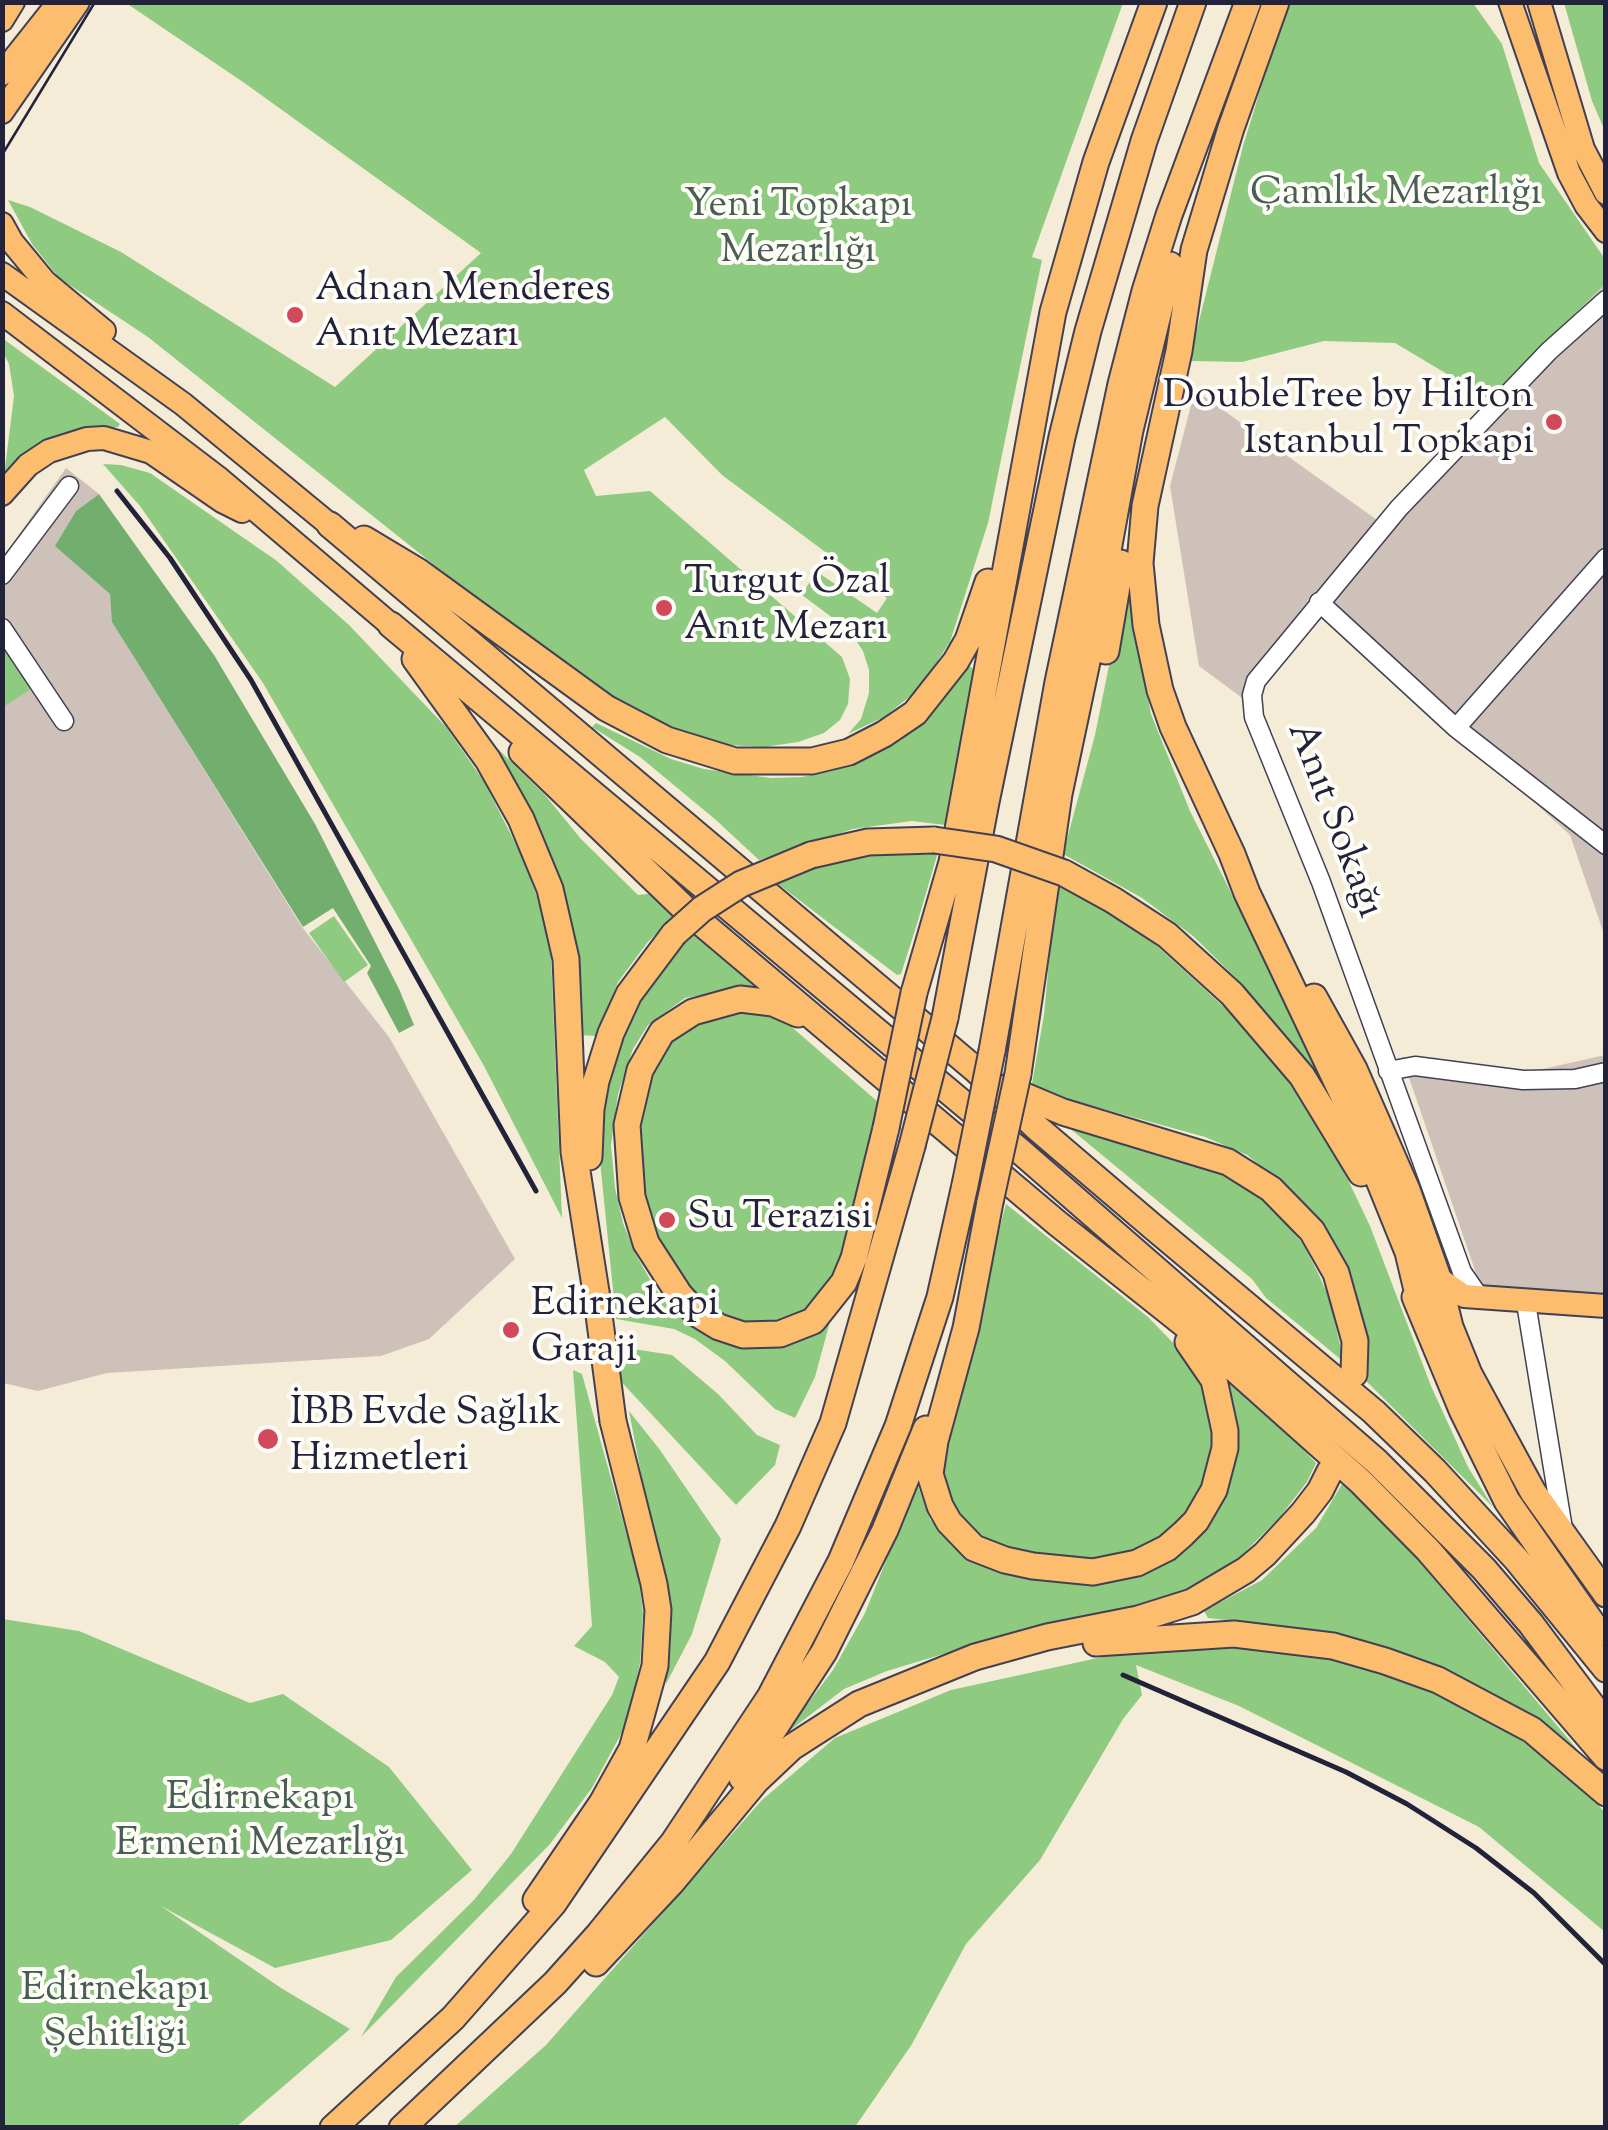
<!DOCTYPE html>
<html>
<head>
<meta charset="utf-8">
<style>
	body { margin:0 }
	#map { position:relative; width:1608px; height:2130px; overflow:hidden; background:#f5ecd8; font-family:"Sorts Mill Goudy",serif }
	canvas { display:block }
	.frame { position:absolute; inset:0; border:5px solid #22223b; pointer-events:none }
</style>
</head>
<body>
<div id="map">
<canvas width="1608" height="2130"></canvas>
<div class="frame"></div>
</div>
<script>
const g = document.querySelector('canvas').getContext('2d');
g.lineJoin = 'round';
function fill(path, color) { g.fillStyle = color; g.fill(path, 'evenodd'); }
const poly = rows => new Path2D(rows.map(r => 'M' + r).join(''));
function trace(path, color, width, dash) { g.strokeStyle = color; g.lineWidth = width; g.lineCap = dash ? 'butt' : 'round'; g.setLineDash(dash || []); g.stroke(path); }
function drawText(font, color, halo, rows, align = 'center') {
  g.font = font + ' "Sorts Mill Goudy",serif'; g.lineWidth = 8; g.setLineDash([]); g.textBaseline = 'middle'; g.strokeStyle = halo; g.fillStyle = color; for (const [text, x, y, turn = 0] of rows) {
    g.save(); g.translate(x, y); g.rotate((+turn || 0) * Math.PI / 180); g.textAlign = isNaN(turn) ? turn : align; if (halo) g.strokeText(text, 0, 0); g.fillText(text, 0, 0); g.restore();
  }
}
const industrial = poly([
	[1605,284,1605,937,1570,835,1313,598,1245,700,1199,666,1170,486,1195,390,1377,520,1489,399],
	[66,468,99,494,76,511,56,546,110,594,113,623,302,927,389,1037,515,1259,429,1339,381,1356,107,1373,38,1391,3,1383,3,557],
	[1605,1055,1605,1293,1482,1291,1402,1057,1534,1071]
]);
const green = poly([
	[126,3,1123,3,1032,257,1042,260,988,523,950,642,918,690,884,717,848,734,861,719,869,693,869,670,863,651,849,630,802,595,816,571,877,613,887,598,722,475,665,417,584,470,596,496,650,491,842,657,850,679,848,704,840,720,824,733,798,742,764,747,729,745,684,736,636,713,561,666,148,337,59,278,32,244,8,200,30,207,121,252,335,387,481,253,243,82],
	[1287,3,1473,3,1502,44,1539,163,1605,259,1605,284,1489,399,1395,343,1324,341,1242,362,1189,361,1243,146],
	[1564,3,1605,3,1605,131,1592,101],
	[2,338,120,424,118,427,92,427,65,433,46,442,4,476,14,396,9,364,3,352],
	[103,464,121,465,150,473,277,561,349,625,446,727,483,780,523,858,550,933,562,1218,484,1066,263,683,140,506],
	[1129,566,1132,614,1151,714,1190,811,1317,1064,1312,1069,1237,979,1193,936,1142,898,1063,854,1095,735],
	[3,641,37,685,3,707],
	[965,663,975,670,945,825,912,821,853,829,759,860,716,820,640,757,592,727,596,723,671,759,704,769,771,778,802,777,832,771,869,757,909,730],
	[497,748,545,795,581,839,638,895,656,893,675,914,647,943,618,982,597,1036,579,1035,576,965,492,753],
	[881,852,938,852,917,924,901,974,897,975,773,880,817,865],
	[1056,885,1085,897,1145,935,1236,1018,1295,1089,1341,1165,1370,1226,1431,1386,1468,1467,1493,1507,1364,1379,1363,1321,1355,1288,1340,1256,1277,1179,1247,1155,1205,1137,1031,1089,1044,1015],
	[334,916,368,965,344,982,309,933],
	[695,931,760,988,738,988,685,998,648,1025,633,1049,618,1094,611,1145,615,1188,623,1223,635,1253,656,1290,691,1325,731,1344,764,1347,793,1342,815,1332,831,1318,815,1377,795,1418,775,1409,725,1361,695,1339,674,1329,616,1319,598,1141,600,1101,623,1031,669,956],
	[729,1012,761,1014,786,1022,878,1102,842,1270,817,1306,770,1327,741,1322,710,1308,685,1286,645,1219,635,1147,650,1073,664,1045,689,1025],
	[1067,1126,1196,1161,1227,1175,1271,1206,1303,1244,1319,1275,1329,1298,1344,1362,1266,1298,1252,1279],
	[1006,1204,1148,1317,1183,1353,1204,1386,1215,1425,1212,1465,1200,1496,1178,1523,1139,1550,1089,1562,1036,1556,991,1547,969,1532,945,1495,939,1453],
	[614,1346,672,1355,718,1394,757,1435,780,1445,775,1465,736,1505,614,1374],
	[1224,1368,1316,1463,1307,1482,1279,1518,1239,1558,1209,1581,1174,1597,950,1652,887,1671,844,1689,784,1735,833,1670,865,1613,917,1483,930,1519,949,1541,987,1565,1137,1573,1236,1455,1230,1395],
	[573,1370,582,1374,639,1579,643,1613,640,1663,627,1723,592,1788,550,1844,361,2037,396,1977,474,1900,511,1854,612,1695,619,1677,605,1662,574,1646,592,1626],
	[629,1411,660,1450,721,1539,692,1634,666,1684,666,1604],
	[1342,1484,1392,1529,1581,1754,1467,1684,1415,1659,1326,1631,1208,1618,1204,1611,1262,1580,1316,1528],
	[3,1619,79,1631,250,1703,283,1694,389,1767,472,1870,391,1940,275,1968,161,1906,281,1988,350,2029,236,2127,3,2127],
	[1210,1646,1312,1652,1395,1675,1461,1703,1533,1748,1586,1790,1605,1813,1605,1932,1479,1827,1239,1706,1136,1665,1142,1695,1123,1719,1040,1860,966,1944,912,2044,855,2127,453,2128,546,2045,762,1800,835,1738,951,1690,1139,1649]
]);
const forest = poly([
	[99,494,214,655,315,824,399,989,414,1025,399,1033,367,973,371,966,333,908,303,927,112,622,110,594,55,546,76,511]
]);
const minor = poly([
	[2,575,69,486],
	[1319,602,1456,728,1606,845],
	[2,628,64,721],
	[1456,728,1606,558],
	[1388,1071,1415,1066,1523,1080,1575,1079,1606,1072],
	[1480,1298,1462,1272,1321,882,1254,717,1252,695,1256,681,1399,508,1549,351,1606,300],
	[1526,1303,1563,1529]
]);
const major = poly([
	[1510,2,1569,173,1586,205,1606,231],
	[1539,2,1583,149,1606,193],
	[2,20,13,2],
	[2,74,59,2],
	[2,112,78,2],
	[2,224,12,242,45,282,104,331],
	[2,274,183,404,330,525],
	[2,313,217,477,391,625],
	[2,494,28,465,49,451,87,439,104,438,151,452,222,501,242,511],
	[1438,1278,1464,1296,1606,1306]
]);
const highway = poly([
	[1276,2,1231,128,1194,250,1179,351,1145,506,1140,563,1146,625,1160,690,1173,727,1232,854,1247,893,1353,1116,1408,1252,1422,1311],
	[330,525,976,1070,1036,1127,1152,1226,1374,1412,1435,1471,1517,1560,1606,1669],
	[364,539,419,572,606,708,667,740,735,761,812,761,849,752,884,734,915,713,956,661,968,640,988,582],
	[391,625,1020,1151,1377,1462,1484,1569,1531,1624,1606,1724],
	[1106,651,1121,563],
	[415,659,488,760,521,819,550,889,566,959,574,1152,596,1292],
	[522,752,686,910,1057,1223,1184,1324,1361,1482,1428,1550,1606,1757],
	[811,855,868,842,934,840],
	[1064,873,1113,900,1167,935,1232,994,1302,1076,1361,1173],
	[914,993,952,862,1053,312,1096,162,1154,2],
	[1314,997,1354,1069,1407,1190,1438,1278,1450,1327,1469,1374,1533,1492,1606,1594],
	[798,1014,773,1003,740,999,693,1012,662,1032,640,1070,627,1125,632,1197,646,1243,679,1294,696,1313,719,1327,743,1335,780,1334,813,1321,844,1282,854,1258,886,1128],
	[945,1018,986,802,1062,437,1088,331,1144,141,1193,2],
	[992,1051,1058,682,1121,384,1145,291,1169,215,1248,2],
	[1018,1074,1059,794,1092,638,1130,430,1170,265],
	[1006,1088,1063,1112,1228,1162,1271,1189,1312,1231,1336,1273,1355,1341,1354,1374],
	[589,1157,591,1109,596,1081,611,1033,629,994,674,934],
	[990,1202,966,1328,935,1441,930,1474,940,1506,949,1522,974,1548,1005,1560,1033,1566,1093,1572,1137,1563,1167,1548,1183,1534,1196,1521,1214,1490,1225,1448,1225,1431,1214,1380,1188,1342],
	[1415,1297,1462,1410,1507,1501,1599,1633],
	[1096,1643,1234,1634,1333,1646,1385,1661,1438,1680,1532,1730,1606,1793],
	[742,1778,824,1652,885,1530,926,1429],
	[536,1900,602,1803,632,1749,655,1666,658,1610,654,1584,613,1421],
	[596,1963,672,1882,756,1781,792,1747,859,1704,975,1657,1047,1637,1138,1619,1192,1602,1246,1570,1265,1554,1303,1513,1320,1491,1330,1471],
	[333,2128,453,2018,553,1904,717,1662,788,1526,833,1423,912,1146],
	[402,2128,555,1983,599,1934,673,1843,770,1697,841,1561,898,1426,940,1297,965,1185]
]);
const tram = poly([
	[2,155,95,2]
]);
const rail = poly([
	[117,491,170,558,251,680,536,1191],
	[1123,1675,1346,1772,1407,1804,1476,1848,1534,1893,1606,1965]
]);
const highwayBridge = poly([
	[934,840,996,849,1064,873],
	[674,934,702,909,741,884,811,855],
	[886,1128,914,993],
	[912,1146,945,1018],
	[965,1185,992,1051],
	[990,1202,1018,1074],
	[596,1292,613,1421]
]);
const markers = [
	[295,315,10,"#d1495b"],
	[1554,422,10,"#d1495b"],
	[664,608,10,"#d1495b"],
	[667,1220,10,"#d1495b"],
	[511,1330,10,"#d1495b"],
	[268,1439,12,"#d1495b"]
];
const parkNames = [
	["Çamlık Mezarlığı",1396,196],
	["Yeni Topkapı",798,208],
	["Mezarlığı",798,254],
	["Edirnekapı",260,1801],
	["Ermeni Mezarlığı",260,1847],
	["Edirnekapı",115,1992],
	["Şehitliği",115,2038]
];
const poiNames = [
	["Adnan Menderes",315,292],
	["Anıt Mezarı",315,338],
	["DoubleTree by Hilton",1534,399,"right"],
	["Istanbul Topkapi",1534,445,"right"],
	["Turgut Özal",684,585],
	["Anıt Mezarı",684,631],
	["Su Terazisi",687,1220],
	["Edirnekapi",531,1307],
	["Garaji",531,1353],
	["İBB Evde Sağlık",290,1416],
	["Hizmetleri",290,1462]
];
const streetNames = [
	["Anıt Sokağı",1332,821,69]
];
fill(industrial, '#cec1ba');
fill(green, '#8ecb81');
fill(forest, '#72af6f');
trace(minor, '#424053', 21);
trace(major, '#424053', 26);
trace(highway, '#424053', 29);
trace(minor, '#fff', 18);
trace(major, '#fcbd6f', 22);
trace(highway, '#fcbd6f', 25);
trace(tram, '#22223b', 2.5);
trace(rail, '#22223b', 5);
trace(highwayBridge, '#424053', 29, []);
trace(highwayBridge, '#fcbd6f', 25);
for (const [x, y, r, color] of markers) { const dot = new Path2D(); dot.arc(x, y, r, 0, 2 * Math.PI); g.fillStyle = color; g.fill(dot); trace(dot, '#fdfcf7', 4); }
drawText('40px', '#485d54', '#fdfcf7', parkNames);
drawText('40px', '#22223b', '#fdfcf7', poiNames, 'left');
drawText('40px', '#22223b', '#fdfcf7', streetNames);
</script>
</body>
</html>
